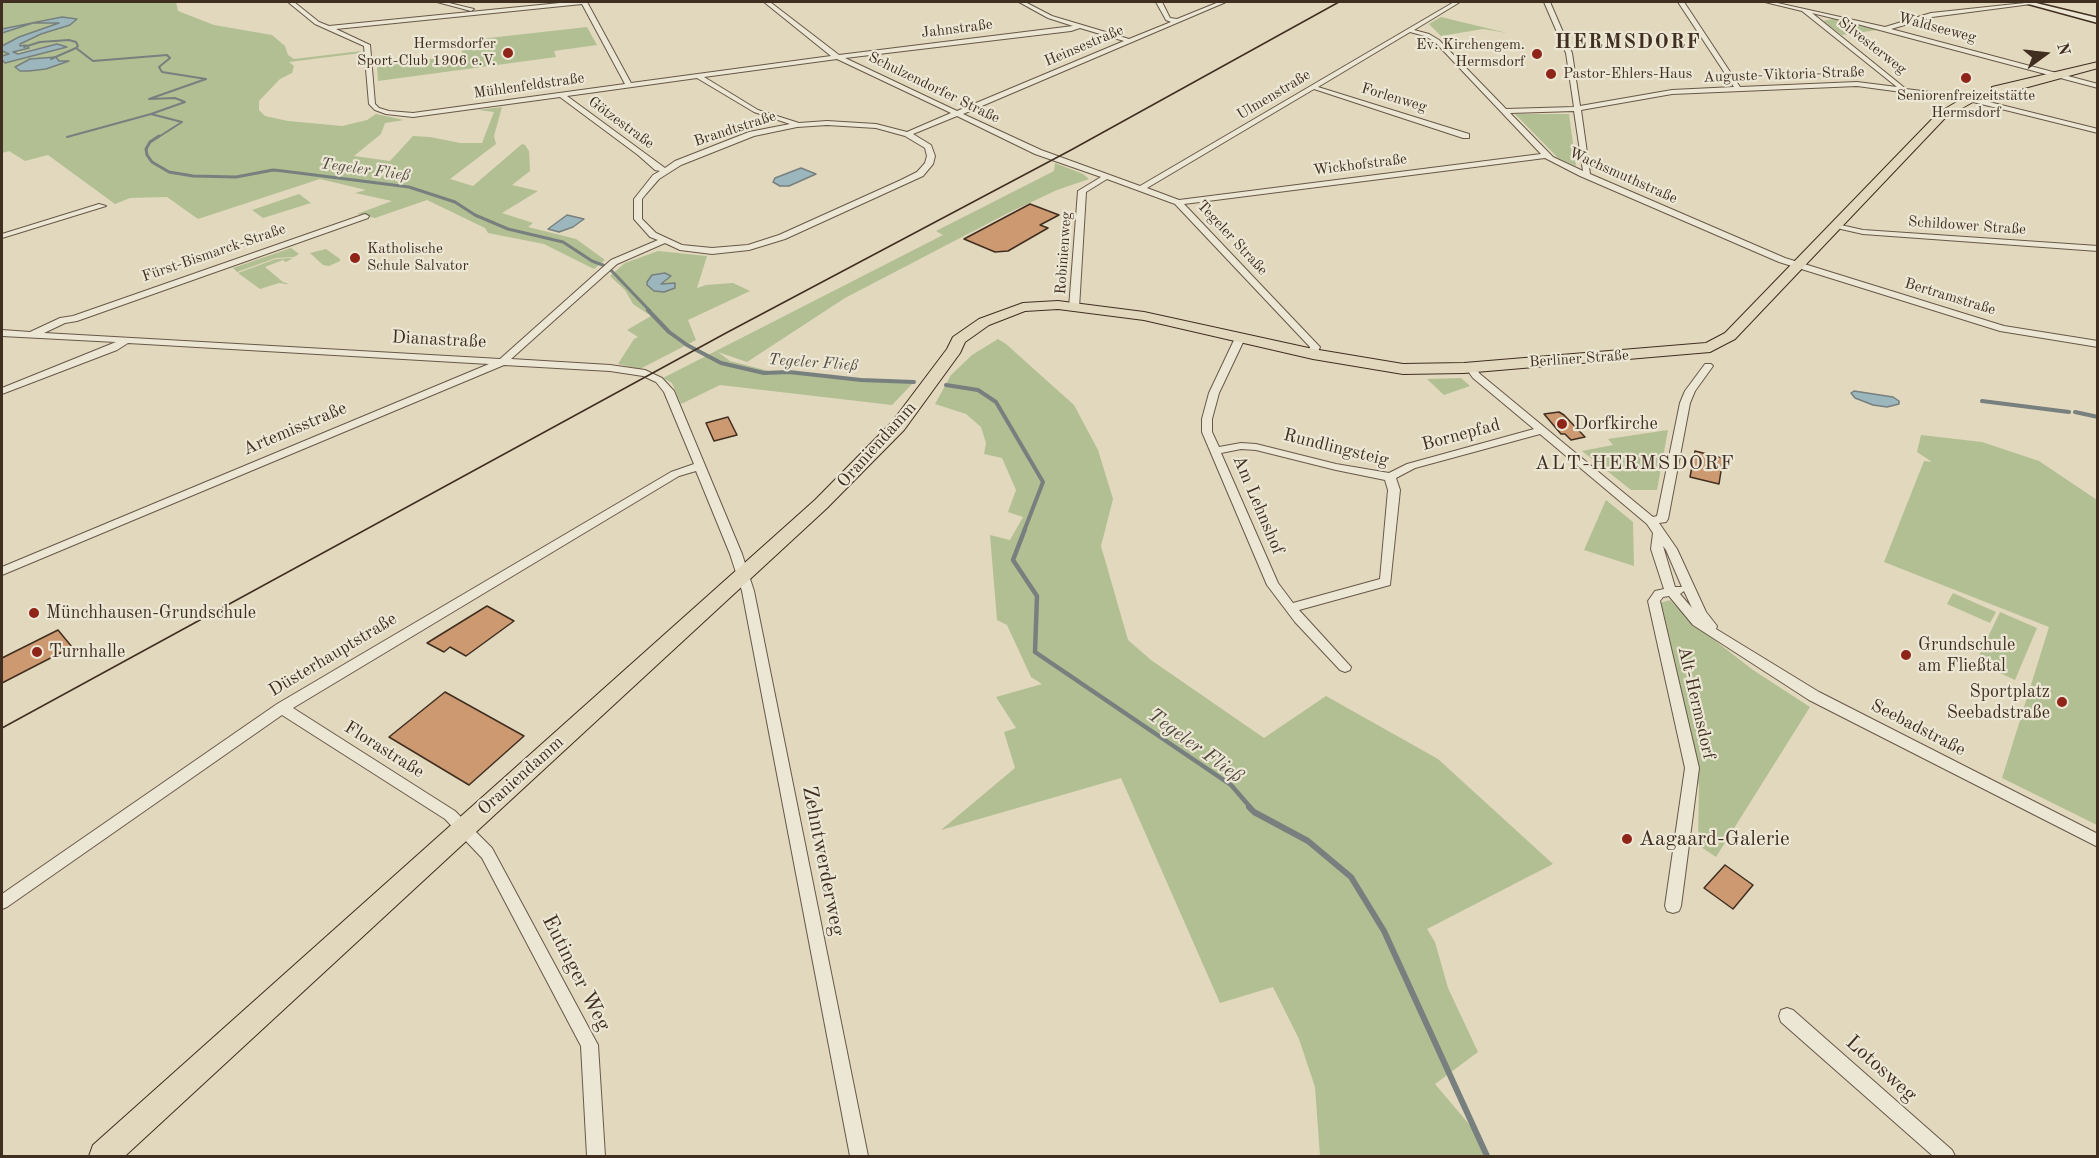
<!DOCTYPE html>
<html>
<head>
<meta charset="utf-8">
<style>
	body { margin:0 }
	#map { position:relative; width:2099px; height:1158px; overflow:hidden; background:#e2d8bd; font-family:"Old Standard TT",serif }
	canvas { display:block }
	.frame { position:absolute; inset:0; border:3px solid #402e21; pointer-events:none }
	.north { position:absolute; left:2015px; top:24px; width:60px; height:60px; -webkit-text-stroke:4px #ece6d4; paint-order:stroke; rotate:75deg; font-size:16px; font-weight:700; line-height:24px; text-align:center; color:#402e21 }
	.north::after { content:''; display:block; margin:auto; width:21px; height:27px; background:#402e21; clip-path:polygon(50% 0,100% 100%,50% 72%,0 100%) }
</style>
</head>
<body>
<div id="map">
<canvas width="2099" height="1158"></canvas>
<div class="frame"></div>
<div class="north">N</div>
</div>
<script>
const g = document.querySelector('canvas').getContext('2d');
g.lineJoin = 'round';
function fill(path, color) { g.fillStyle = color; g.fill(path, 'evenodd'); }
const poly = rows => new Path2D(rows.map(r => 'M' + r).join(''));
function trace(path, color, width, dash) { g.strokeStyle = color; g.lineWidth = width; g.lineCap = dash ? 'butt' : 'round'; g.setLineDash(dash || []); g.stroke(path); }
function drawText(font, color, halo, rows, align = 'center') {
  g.font = font + ' "Old Standard TT",serif'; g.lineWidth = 4.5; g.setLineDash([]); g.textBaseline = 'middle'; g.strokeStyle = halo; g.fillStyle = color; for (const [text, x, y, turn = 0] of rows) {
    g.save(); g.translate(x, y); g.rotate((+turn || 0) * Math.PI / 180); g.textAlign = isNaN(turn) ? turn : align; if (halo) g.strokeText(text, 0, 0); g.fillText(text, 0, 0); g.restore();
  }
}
const green = poly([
	[2,2,176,2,178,11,214,25,272,35,285,46,288,55,294,59,361,51,361,53,289,62,294,66,292,73,280,79,259,101,259,110,265,116,288,121,342,126,367,120,376,114,404,120,385,123,381,134,354,156,390,161,413,136,430,137,460,143,482,143,494,112,478,110,502,107,494,136,496,144,450,179,473,186,522,144,525,145,529,151,530,171,512,185,538,191,502,213,533,223,528,227,576,239,605,260,594,269,544,244,488,233,485,228,427,200,375,218,357,214,392,201,355,193,366,190,320,179,198,219,167,197,130,198,115,204,48,155,25,161,9,151,2,153,2,60,5,63,57,44,2,56],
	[56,57,59,61,67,61,46,69,29,71,16,69,16,66,30,59],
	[1441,17,1507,33,1483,29,1441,36,1429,24],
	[1833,19,1877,30,1842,35,1823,21],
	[587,27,597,45,554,51,556,57,378,81,377,66,462,55,462,41],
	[1515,114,1569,114,1576,166,1558,158],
	[1055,163,1083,174,1089,179,1057,190,1008,213,845,298,747,362,718,352,730,361,773,372,914,382,892,405,720,385,681,404,672,383,663,378,943,235,936,231,1054,171],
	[299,194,311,203,263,218,252,210],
	[291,248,299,254,294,257,276,258,237,272,233,268],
	[326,249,340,259,340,261,329,266,323,265,310,253],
	[658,251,707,256,697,288,706,285,733,283,750,291,688,320,696,340,640,369,618,364,634,339,638,337,627,330,651,316,633,304,625,290,610,276,625,263],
	[293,258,286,262,283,260,265,267,283,282,289,284,286,284,279,283,260,289,238,273,276,259],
	[998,339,1006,344,1074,405,1098,450,1113,499,1101,546,1128,640,1151,660,1264,738,1326,696,1438,759,1553,864,1427,929,1435,942,1448,988,1478,1052,1435,1084,1479,1136,1487,1156,1320,1156,1315,1087,1299,1039,1273,987,1220,1003,1121,778,941,830,1015,768,1004,732,1016,728,996,697,1042,684,1031,677,1007,625,997,620,990,535,1010,540,1023,517,1008,512,1016,490,1002,458,984,454,986,443,981,427,966,414,935,404,951,375,972,355],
	[1461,378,1470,386,1444,395,1427,379],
	[1668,430,1657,490,1631,490,1582,451,1613,445,1608,439],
	[1921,435,1982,442,2039,461,2097,500,2097,825,2002,778,2049,627,1884,562,1924,461,1932,462,1917,452],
	[1606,500,1633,522,1634,566,1584,550],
	[1953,593,1996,612,1990,623,1947,604],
	[1670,600,1695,625,1753,670,1810,707,1716,857,1698,845,1699,786,1660,603],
	[2000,612,2037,628,2015,680,1976,662]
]);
const water = poly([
	[62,17,77,19,70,25,41,34,20,44,20,46,26,45,29,48,13,52,18,54,57,44,67,47,5,63,2,60,2,56,9,54,2,51,2,46,19,37,59,23,33,23,2,33,2,29,62,17],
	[56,57,59,61,69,61,46,69,29,71,20,71,15,67,30,59,56,57],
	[801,168,816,174,789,186,780,186,773,182,775,178,801,168],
	[567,215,584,219,573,227,559,232,548,229,567,215],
	[665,273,671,276,661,284,675,283,675,288,664,292,654,291,647,285,647,282,652,275,665,273],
	[1854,391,1893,397,1899,401,1899,404,1887,407,1873,405,1855,398,1851,393,1854,391]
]);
const streamFar4 = poly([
	[24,47,40,42,69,40,76,42,78,46,76,48,93,61,167,55,170,58,159,67,162,72,206,79,149,99,175,98,185,102,151,114,182,122,157,138],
	[51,59,76,48],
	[67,137,151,114]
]);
const streamFar3 = poly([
	[159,136,150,142,146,149,147,155,152,162,169,172,193,176,236,177,273,170,283,171,409,187,455,202,475,215,508,229,563,242,592,261,608,267,650,311]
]);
const streamFar2 = poly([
	[648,310,669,332,687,345,721,363,764,373,789,372,861,380,914,382],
	[946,385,978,390,996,402,1043,482,1024,531],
	[1982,401,2069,412],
	[2075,412,2098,417]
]);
const streamFar1 = poly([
	[1025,529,1013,560,1037,596,1035,652,1231,785,1251,808]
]);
const stream = poly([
	[1249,807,1254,812,1308,841,1351,877,1384,931,1487,1156]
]);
const building = poly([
	[1030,204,1059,215,1040,225,1048,228,1008,251,995,252,964,239,1030,204],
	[1559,412,1564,415,1585,437,1571,440,1565,434,1561,434,1544,414,1559,412],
	[728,417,737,435,714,441,706,423,728,417],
	[1695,451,1723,458,1719,484,1690,477,1695,451],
	[487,606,514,621,466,656,450,647,444,652,427,643,487,606],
	[58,630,72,647,2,683,2,658,58,630],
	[445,692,524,736,469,785,389,737,445,692],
	[1725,865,1753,885,1733,909,1704,888,1725,865]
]);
const street = poly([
	[288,2,294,2,319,22,329,26,570,2,587,2,631,83,831,56,764,2,770,2,839,55,1073,26,1048,18,1019,2,1025,2,1052,16,1129,39,1171,22,1166,20,1156,2,1162,2,1170,18,1177,19,1219,2,1226,2,963,114,1041,150,1140,186,1454,2,1460,2,1414,30,1429,34,1439,40,1506,109,1574,107,1566,53,1544,2,1550,2,1572,53,1580,106,1672,90,1734,87,1678,2,1684,2,1740,87,1857,82,1897,87,1802,11,1765,2,1773,2,1885,27,1931,13,2034,2,2031,4,1932,17,1891,29,2098,84,2098,88,1857,24,1812,13,1906,89,1969,97,2098,129,2098,133,1969,101,1857,86,1672,94,1581,110,1590,174,1785,258,2004,326,2098,341,2098,347,2000,331,1779,262,1580,176,1545,158,1184,204,1318,345,1320,347,1316,356,1310,356,1308,354,1310,347,1175,204,1107,179,1086,192,1079,308,1074,311,1069,308,1078,191,1101,177,1035,154,957,116,913,134,931,145,935,156,933,164,923,176,785,239,749,250,712,254,680,250,665,243,617,264,511,359,610,365,645,370,662,378,674,391,742,554,754,591,868,1156,850,1156,742,591,730,554,696,471,679,476,293,708,455,811,492,848,598,1045,605,1156,587,1156,581,1046,482,858,445,819,282,715,7,907,2,909,2,894,277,704,671,472,694,464,664,392,656,382,643,376,610,371,504,365,2,575,2,567,489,364,128,343,117,350,2,394,2,388,116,342,2,336,2,330,30,332,60,318,73,316,365,214,369,216,368,218,77,321,65,323,44,333,500,359,611,260,658,240,650,237,634,219,634,199,653,175,660,171,655,170,638,155,560,97,413,117,386,114,375,110,369,104,364,46,315,24,288,2],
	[582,4,625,84,413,113,389,111,379,108,375,104,370,45,336,29,582,4],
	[1080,28,1124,41,957,111,845,58,1071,31,1080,28],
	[1410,32,1425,36,1435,42,1541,154,1179,200,1147,188,1314,89,1463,138,1469,138,1469,134,1318,87,1410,32],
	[837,59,951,113,907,132,876,124,827,121,799,123,758,110,704,77,837,59],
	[697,78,754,112,790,124,749,132,675,161,665,168,567,96,697,78],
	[1574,111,1583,171,1553,157,1510,113,1574,111],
	[827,125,876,128,905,136,925,148,927,156,925,163,917,172,901,180,779,235,748,245,712,248,682,245,656,233,642,219,642,199,646,194,659,179,681,165,754,136,797,127,827,125],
	[437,2,445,2,474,9,471,11,437,2],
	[99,204,106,206,2,238,2,234,99,204],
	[1832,223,1863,230,2098,246,2098,251,1863,234,1832,227,1832,223],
	[1240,335,1245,338,1219,393,1212,419,1212,432,1219,447,1241,443,1256,444,1336,464,1389,473,1407,464,1534,429,1473,378,1465,367,1470,364,1473,365,1480,374,1653,517,1657,516,1680,403,1685,391,1705,364,1711,364,1713,366,1695,391,1690,403,1668,519,1666,522,1659,523,1677,549,1706,612,1717,626,1716,629,1819,692,2098,834,2098,847,1809,700,1693,625,1669,596,1663,597,1660,601,1699,768,1681,906,1679,911,1673,913,1667,911,1665,906,1685,768,1648,601,1655,591,1664,589,1651,549,1653,533,1647,524,1540,434,1415,468,1396,478,1400,490,1390,585,1299,610,1351,667,1350,670,1345,672,1340,670,1295,622,1267,585,1202,432,1202,419,1209,393,1235,338,1240,335],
	[1241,449,1256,450,1336,470,1385,480,1388,490,1380,579,1293,603,1278,583,1221,453,1241,449],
	[1663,546,1666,550,1682,587,1675,587,1663,546],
	[1684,591,1692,608,1680,594,1684,591],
	[1787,1008,1793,1010,1952,1150,1955,1156,1933,1156,1781,1022,1779,1016,1781,1010,1787,1008]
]);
const secondary = poly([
	[2021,2,2032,2,2098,18,2098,23,2021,2]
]);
const primary = poly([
	[2098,62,2098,68,1973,102,1946,117,1735,339,1710,352,1464,373,1403,374,1313,359,1144,320,1058,309,1025,311,989,325,965,342,960,353,904,430,827,508,125,1156,89,1156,93,1145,815,500,892,422,947,349,953,337,979,319,1023,303,1058,301,1144,312,1313,349,1403,364,1464,363,1706,343,1725,333,1938,113,1965,97,1992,91,1992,87,2098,62]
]);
const tram = poly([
	[2,728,726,333,1071,150,1339,2]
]);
const markers = [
	[508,53,6,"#8f2418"],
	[1537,54,6,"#8f2418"],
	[1551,74,6,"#8f2418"],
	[1966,78,6,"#8f2418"],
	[355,258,6,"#8f2418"],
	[1562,424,6,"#8f2418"],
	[34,613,6,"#8f2418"],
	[37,652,6,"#8f2418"],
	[1906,655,6,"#8f2418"],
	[2062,702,6,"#8f2418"],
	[1627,839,6,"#8f2418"]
];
const farStreetnames = [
	["Waldseeweg",1937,28,15],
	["Jahnstraße",957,29,-7],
	["Heinsestraße",1084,46,-23],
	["Silvesterweg",1872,46,38],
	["Auguste-Viktoria-Straße",1784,75,-2],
	["Mühlenfeldstraße",529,86,-8],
	["Schulzendorfer Straße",934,88,26],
	["Ulmenstraße",1274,95,-31],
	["Forlenweg",1394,98,17],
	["Götzestraße",621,123,36],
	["Brandtstraße",735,129,-18],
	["Wickhofstraße",1360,165,-7],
	["Wachsmuthstraße",1623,176,24],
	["Schildower Straße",1967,226,4],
	["Tegeler Straße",1232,238,47],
	["Fürst-Bismarck-Straße",214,253,-19],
	["Robinienweg",1064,253,-86],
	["Bertramstraße",1950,297,17],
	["Berliner Straße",1579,359,-4]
];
const farPoinames = [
	["Hermsdorfer",496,44],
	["Sport-Club 1906 e.V.",496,61],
	["Ev. Kirchengem.",1525,45],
	["Hermsdorf",1525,62],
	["Pastor-Ehlers-Haus",1563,74,"left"],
	["Seniorenfreizeitstätte",1966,96,"center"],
	["Hermsdorf",1966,113,"center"],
	["Katholische",367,249,"left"],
	["Schule Salvator",367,266,"left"]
];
const farWaternames = [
	["Tegeler Fließ",365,170,8],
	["Tegeler Fließ",813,363,4]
];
const streetNames = [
	["Dianastraße",439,340,3],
	["Artemisstraße",295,429,-23],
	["Bornepfad",1461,435,-15],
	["Oraniendamm",877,445,-48],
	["Rundlingsteig",1336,448,14],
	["Am Lehnshof",1258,505,67],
	["Düsterhauptstraße",333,655,-31],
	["Alt-Hermsdorf",1696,703,77],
	["Seebadstraße",1918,728,27],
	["Florastraße",384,750,32],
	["Oraniendamm",521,776,-42]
];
const poiNames = [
	["Dorfkirche",1574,424],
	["Münchhausen-Grundschule",46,613],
	["Grundschule",1918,645],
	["am Fließtal",1918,666],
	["Turnhalle",49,652],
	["Sportplatz",2050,692,"right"],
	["Seebadstraße",2050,713,"right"]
];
const farDistrictnames = [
	["HERMSDORF",1628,43]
];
const neighbourhoodNames = [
	["ALT-HERMSDORF",1635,464]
];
const waterNames = [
	["Tegeler Fließ",1195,746,36]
];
const nearPoinames = [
	["Aagaard-Galerie",1639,839]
];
const nearStreetnames = [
	["Zehntwerderweg",823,861,79],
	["Eutinger Weg",576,973,63],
	["Lotosweg",1881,1069,42]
];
fill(green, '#b1bf93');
fill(water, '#9bb6bc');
trace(water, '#77807e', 1.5);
trace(streamFar4, '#77807e', 2);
trace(streamFar3, '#77807e', 3);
trace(streamFar2, '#77807e', 4);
trace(streamFar1, '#77807e', 4.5);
trace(stream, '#77807e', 6);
fill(building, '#cd9971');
trace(building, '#402e21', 1.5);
trace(street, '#685848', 2);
trace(secondary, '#402e21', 3);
trace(primary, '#402e21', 2);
fill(street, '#ece6d4');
fill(secondary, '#ece6d4');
fill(primary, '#e2d8bd');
trace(tram, '#402e21', 1.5);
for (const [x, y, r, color] of markers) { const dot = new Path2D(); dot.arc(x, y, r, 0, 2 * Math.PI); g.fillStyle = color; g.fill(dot); trace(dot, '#ece6d4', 2); }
drawText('15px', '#402e21', '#ece6d4', farStreetnames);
drawText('15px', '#402e21', '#ece6d4', farPoinames, 'right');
drawText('italic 16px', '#524940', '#ece6d4', farWaternames);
drawText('18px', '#402e21', '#ece6d4', streetNames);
drawText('18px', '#402e21', '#ece6d4', poiNames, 'left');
g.letterSpacing = '1.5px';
drawText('bold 20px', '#402e21', '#ece6d4', farDistrictnames);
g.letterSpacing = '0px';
g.letterSpacing = '1.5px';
drawText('20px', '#402e21', '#ece6d4', neighbourhoodNames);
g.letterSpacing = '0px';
drawText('italic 20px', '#524940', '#ece6d4', waterNames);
drawText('21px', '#402e21', '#ece6d4', nearPoinames, 'left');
drawText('21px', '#402e21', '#ece6d4', nearStreetnames);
</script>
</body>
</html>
